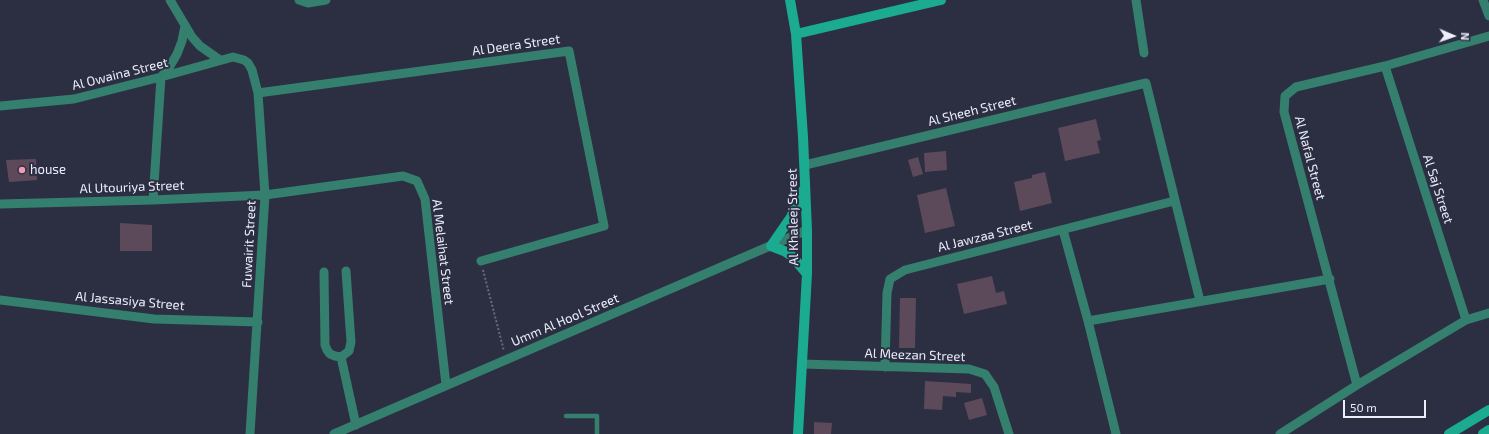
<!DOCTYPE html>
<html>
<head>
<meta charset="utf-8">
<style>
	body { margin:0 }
	#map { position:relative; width:1489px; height:434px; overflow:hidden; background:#2c2e42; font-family:"Exo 2",sans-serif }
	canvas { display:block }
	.north { position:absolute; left:1433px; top:16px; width:40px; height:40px; -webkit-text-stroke:3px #2c2e42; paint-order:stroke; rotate:92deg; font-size:11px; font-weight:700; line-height:16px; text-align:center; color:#eceefb }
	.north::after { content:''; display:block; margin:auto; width:14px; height:18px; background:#eceefb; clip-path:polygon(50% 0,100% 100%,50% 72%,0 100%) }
	.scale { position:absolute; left:1343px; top:400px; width:83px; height:18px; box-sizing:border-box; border:2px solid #eceefb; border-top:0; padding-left:5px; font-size:12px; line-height:14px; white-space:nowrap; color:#eceefb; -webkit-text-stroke:3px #2c2e42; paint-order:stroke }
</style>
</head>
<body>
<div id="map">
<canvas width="1489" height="434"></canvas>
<div class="north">N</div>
<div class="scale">50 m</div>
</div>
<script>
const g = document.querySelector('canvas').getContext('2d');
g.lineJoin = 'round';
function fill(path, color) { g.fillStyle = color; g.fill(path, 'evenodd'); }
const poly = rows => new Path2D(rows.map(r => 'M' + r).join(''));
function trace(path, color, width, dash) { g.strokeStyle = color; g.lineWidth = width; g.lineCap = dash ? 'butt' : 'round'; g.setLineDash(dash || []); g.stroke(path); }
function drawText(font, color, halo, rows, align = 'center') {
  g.font = font + ' "Exo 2",sans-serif'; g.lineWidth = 4; g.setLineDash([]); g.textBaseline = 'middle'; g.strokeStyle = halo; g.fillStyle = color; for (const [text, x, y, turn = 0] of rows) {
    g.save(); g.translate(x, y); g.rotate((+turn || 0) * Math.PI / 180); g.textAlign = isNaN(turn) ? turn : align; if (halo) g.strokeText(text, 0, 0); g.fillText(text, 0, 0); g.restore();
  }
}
const building = poly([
	[1096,119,1101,140,1097,141,1100,153,1065,161,1058,128],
	[946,151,947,170,925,172,924,153],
	[918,157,923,174,913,177,908,160],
	[36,159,37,180,9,182,6,160],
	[1045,172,1052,203,1020,211,1014,182,1032,178,1032,175],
	[946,188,955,226,925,233,917,195],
	[120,223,152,225,152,251,120,251],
	[992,276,996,293,1004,291,1007,304,964,314,957,284],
	[900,298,916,298,915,348,899,348],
	[925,381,971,384,971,393,956,392,956,397,943,396,942,410,924,409],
	[982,398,987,415,969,420,964,403],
	[814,422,832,423,831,434,814,434]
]);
const path = poly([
	[483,270,504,351]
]);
const lane = poly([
	[566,416,597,416,597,434]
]);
const street = poly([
	[170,0,192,37,200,46,220,60],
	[299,0,308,3,326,0],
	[1136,0,1144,53],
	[1483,0,1489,16],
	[1385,66,1466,320],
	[258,93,569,51,604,226,481,261],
	[0,106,74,99,161,77,233,57,244,60,248,63,252,70,258,93,265,195,250,434],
	[805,165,1146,83,1200,301],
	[153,200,161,77,170,66,177,54,182,41,185,26],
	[0,204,153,200,265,195,403,176,417,181,425,199,446,385],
	[1063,230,1088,321,1116,434],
	[324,272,325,345,327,350,330,354,335,356,341,357,349,351,351,342,346,271],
	[0,300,154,319,258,322],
	[1088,321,1330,279],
	[341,357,356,425],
	[802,364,969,369,985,374,994,387,1009,434],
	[885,367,887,293,890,279,905,270,1174,201],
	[1357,385,1284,112,1285,96,1296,87,1385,66,1489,36],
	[334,434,807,230],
	[1280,434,1357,385,1466,320,1489,313]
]);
const secondary = poly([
	[790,0,796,34,803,137,807,230,807,274,798,434],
	[796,34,941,0],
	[804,189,791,217,771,246,784,251,792,256,807,274],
	[1449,434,1489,410],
	[1483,434,1489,430]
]);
const markers = [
	[22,170,4,"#f09ab5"]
];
const streetNames = [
	["Al Deera Street",516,45,-8],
	["Al Owaina Street",120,74,-14],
	["Al Sheeh Street",972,111,-14],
	["Al Nafal Street",1310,158,75],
	["Al Utouriya Street",132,187,-2],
	["Al Saj Street",1438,189,72],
	["Al Khaleej Street",793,217,-91],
	["Al Jawzaa Street",985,236,-14],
	["Fuwairit Street",249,244,-87],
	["Al Melaihat Street",443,252,83],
	["Al Jassasiya Street",130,301,5],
	["Umm Al Hool Street",565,320,-23],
	["Al Meezan Street",915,355,2]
];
const poiNames = [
	["house",30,170]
];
fill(building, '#5c4a5b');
trace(path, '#686a7b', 2, [2, 2]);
trace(lane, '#347f6d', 4.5);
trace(street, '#347f6d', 9);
trace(secondary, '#1aab90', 10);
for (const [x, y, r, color] of markers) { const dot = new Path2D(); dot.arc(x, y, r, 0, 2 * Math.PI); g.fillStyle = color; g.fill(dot); trace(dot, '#2c2e42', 1.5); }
drawText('13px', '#eceefb', '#2c2e42', streetNames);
drawText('13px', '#eceefb', '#2c2e42', poiNames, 'left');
</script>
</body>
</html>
